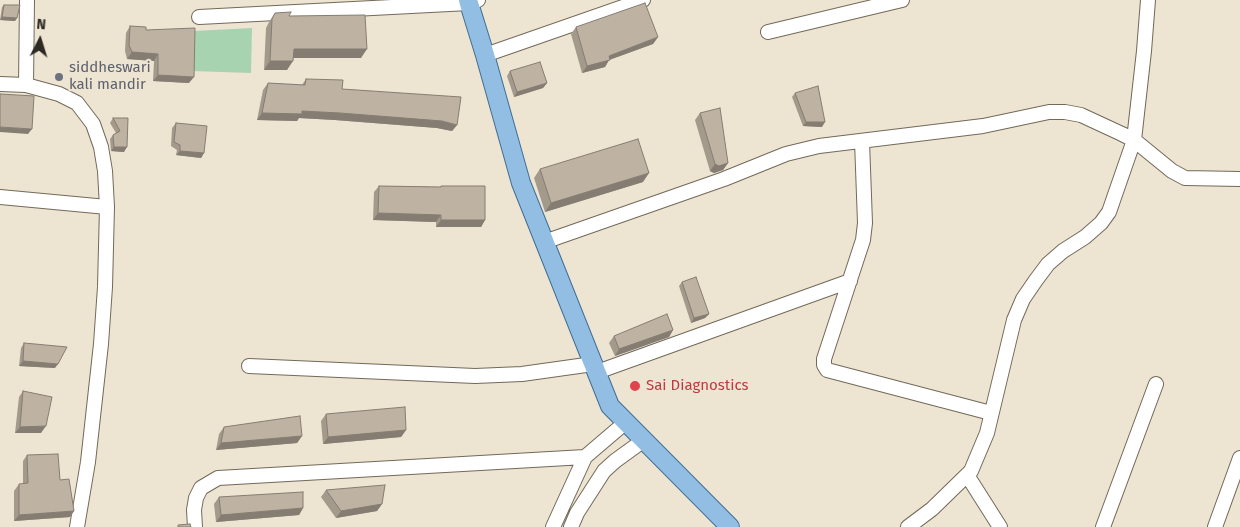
<!DOCTYPE html>
<html>
<head>
<meta charset="utf-8">
<style>
	body { margin:0 }
	#map { position:relative; width:1240px; height:527px; overflow:hidden; background:#eee4d2; font-family:"Fira Sans",sans-serif }
	canvas { display:block }
	.north { position:absolute; left:15px; top:15px; width:50px; height:50px; -webkit-text-stroke:4px #eee4d2; paint-order:stroke; rotate:5deg; font-size:14px; font-weight:700; line-height:20px; text-align:center; color:#2d2a23 }
	.north::after { content:''; display:block; margin:auto; width:18px; height:22px; background:#2d2a23; clip-path:polygon(50% 0,100% 100%,50% 72%,0 100%) }
</style>
</head>
<body>
<div id="map">
<canvas width="1240" height="527"></canvas>
<div class="north">N</div>
</div>
<script>
const g = document.querySelector('canvas').getContext('2d');
g.lineJoin = 'round';
function fill(path, color) { g.fillStyle = color; g.fill(path, 'evenodd'); }
const poly = rows => new Path2D(rows.map(r => 'M' + r).join(''));
function trace(path, color, width, dash) { g.strokeStyle = color; g.lineWidth = width; g.lineCap = dash ? 'butt' : 'round'; g.setLineDash(dash || []); g.stroke(path); }
function drawText(font, color, halo, rows, align = 'center') {
  g.font = font + ' "Fira Sans",sans-serif'; g.lineWidth = 4.5; g.setLineDash([]); g.textBaseline = 'middle'; g.strokeStyle = halo; g.fillStyle = color; for (const [text, x, y, turn = 0] of rows) {
    g.save(); g.translate(x, y); g.rotate((+turn || 0) * Math.PI / 180); g.textAlign = isNaN(turn) ? turn : align; if (halo) g.strokeText(text, 0, 0); g.fillText(text, 0, 0); g.restore();
  }
}
const green = poly([
	[252,28,251,73,191,71,194,31]
]);
const minor = poly([
	[199,17,469,3,478,0],
	[768,32,902,0],
	[485,55,643,0],
	[0,84,26,85,59,94,77,103,93,124,101,147,105,171,107,207,105,287,101,344,88,462,77,527],
	[26,85,27,0],
	[862,141,865,223,863,240,824,359,824,365,827,370,991,413],
	[0,197,107,207],
	[544,242,724,179,786,154,819,146,983,126,1049,112,1065,112,1081,115,1122,134,1134,140,1172,171,1185,178,1240,179],
	[249,366,475,376,522,374,593,364],
	[597,372,850,281],
	[967,475,1000,527],
	[195,527,194,510,196,498,201,488,218,478,585,457],
	[553,527,585,457,626,422],
	[571,527,577,513,604,471,615,461,644,440],
	[908,527,932,509,971,471,987,433,1014,320,1023,299,1036,280,1048,264,1063,251,1085,237,1101,223,1109,212,1134,140,1144,51,1148,0],
	[1103,527,1156,384],
	[1215,527,1240,458]
]);
const major = poly([
	[468,0,485,55,521,183,610,406,730,527]
]);
const wall = poly([
	[4,5,17,18,15,21,0,20,2,7],
	[275,13,289,16,361,58,293,58,287,70,264,70,266,28,269,22],
	[130,26,189,83,153,81,154,61,127,59,125,51,126,33],
	[576,27,658,37,653,44,609,60,605,67,582,73,571,34],
	[510,71,547,83,543,88,514,97,507,76],
	[306,79,342,89,457,125,452,131,437,128,335,120,299,118,297,121,257,120,263,90,268,83,302,85],
	[795,93,822,127,803,126,792,97],
	[700,113,728,163,723,170,714,173,710,171,695,120],
	[113,118,128,118,124,152,111,151,110,139,113,135,116,133,110,123],
	[176,123,204,153,201,158,176,155,177,150,171,146,172,128],
	[540,169,643,182,545,212,534,178],
	[379,186,440,187,441,186,485,220,481,227,436,227,436,222,373,220,374,192],
	[682,282,709,314,705,318,691,323,679,286],
	[673,330,669,337,615,356,609,343,614,336],
	[24,343,55,368,19,366,21,348],
	[23,391,41,433,15,433,19,397],
	[326,414,406,430,401,437,323,444,321,421],
	[224,427,302,436,297,443,216,450,219,434],
	[27,455,60,480,74,511,70,517,14,521,14,491,19,484,23,484,23,461],
	[326,490,382,504,377,511,336,518,321,497],
	[219,497,303,508,299,515,216,522,214,504]
]);
const shadedWall = poly([
	[2,17,17,18,15,21,0,20],
	[658,37,653,44,609,60,605,67,582,73,587,66,609,56],
	[294,49,367,49,361,58,287,58],
	[132,52,158,54,154,61,127,59],
	[270,61,293,61,287,70,264,70],
	[158,75,194,77,189,83,153,81],
	[547,83,543,88,514,97,517,92],
	[302,111,340,113,442,121,457,125,452,131,437,128,335,120,299,118,297,121,257,120,262,113],
	[806,122,825,122,822,127,803,126],
	[0,127,32,129,28,134,0,132],
	[114,147,127,147,124,152,111,151],
	[180,151,204,153,201,158,176,155],
	[728,163,723,170,714,173,710,171,715,164],
	[649,173,643,182,545,212,551,203],
	[378,213,441,215,436,222,373,220],
	[441,220,485,220,481,227,436,227],
	[709,314,705,318,691,323,694,318],
	[673,330,669,337,615,356,619,349],
	[23,361,58,364,55,368,19,366],
	[46,426,41,433,15,433,20,427],
	[406,430,401,437,323,444,328,437],
	[302,436,297,443,216,450,221,443],
	[382,504,377,511,336,518,341,511],
	[303,508,299,515,216,522,221,515],
	[74,511,70,517,14,521,19,515]
]);
const building = poly([
	[645,3,658,37,609,56,610,60,587,66,576,27,645,3],
	[4,5,20,5,17,18,2,17,4,5],
	[291,12,289,16,365,15,367,49,294,49,293,61,270,61,272,19,275,13,291,12],
	[130,26,146,27,146,30,195,28,194,77,158,75,158,54,132,52,129,45,130,26],
	[540,62,547,83,517,92,510,71,540,62],
	[306,79,343,80,342,89,461,97,457,125,442,121,340,113,302,111,302,114,262,113,268,83,305,85,306,79],
	[818,86,825,122,806,122,795,93,818,86],
	[0,94,34,96,32,129,0,127,0,94],
	[720,108,728,163,719,166,715,164,700,113,720,108],
	[113,118,128,118,127,147,114,147,113,135,120,131,113,118],
	[176,123,207,126,204,153,180,151,180,145,174,142,176,123],
	[638,139,649,173,551,203,540,169,638,139],
	[379,186,441,187,441,186,485,186,485,220,441,220,441,215,378,213,379,186],
	[696,277,709,314,694,318,682,282,696,277],
	[667,314,673,330,619,349,614,336,667,314],
	[24,343,67,347,58,364,23,361,24,343],
	[23,391,52,397,46,426,20,427,23,391],
	[405,407,406,430,328,437,326,414,405,407],
	[300,416,302,436,221,443,224,427,300,416],
	[58,454,60,480,69,479,74,511,19,515,19,484,28,483,27,455,58,454],
	[385,485,382,504,341,511,326,490,385,485],
	[303,492,303,508,221,515,219,497,303,492],
	[190,524,191,527,178,527,178,525,190,524]
]);
const markers = [
	[59,77,5,"#6b7280"],
	[635,386,6,"#e0444e"]
];
const worshipNames = [
	["siddheswari",69,68],
	["kali mandir",69,85]
];
const healthNames = [
	["Sai Diagnostics",646,386]
];
fill(green, '#a8d3b1');
trace(minor, '#726959', 16);
trace(major, '#3f6e94', 20);
trace(minor, '#fff', 14);
trace(major, '#92bee3', 18);
fill(wall, '#a39a8c');
fill(shadedWall, '#857d72');
fill(building, '#beb3a3');
trace(building, '#857d72', 1);
for (const [x, y, r, color] of markers) { const dot = new Path2D(); dot.arc(x, y, r, 0, 2 * Math.PI); g.fillStyle = color; g.fill(dot); trace(dot, '#eee4d2', 2); }
drawText('15px', '#5b616d', '#eee4d2', worshipNames, 'left');
drawText('15px', '#be3a42', '#eee4d2', healthNames, 'left');
</script>
</body>
</html>
